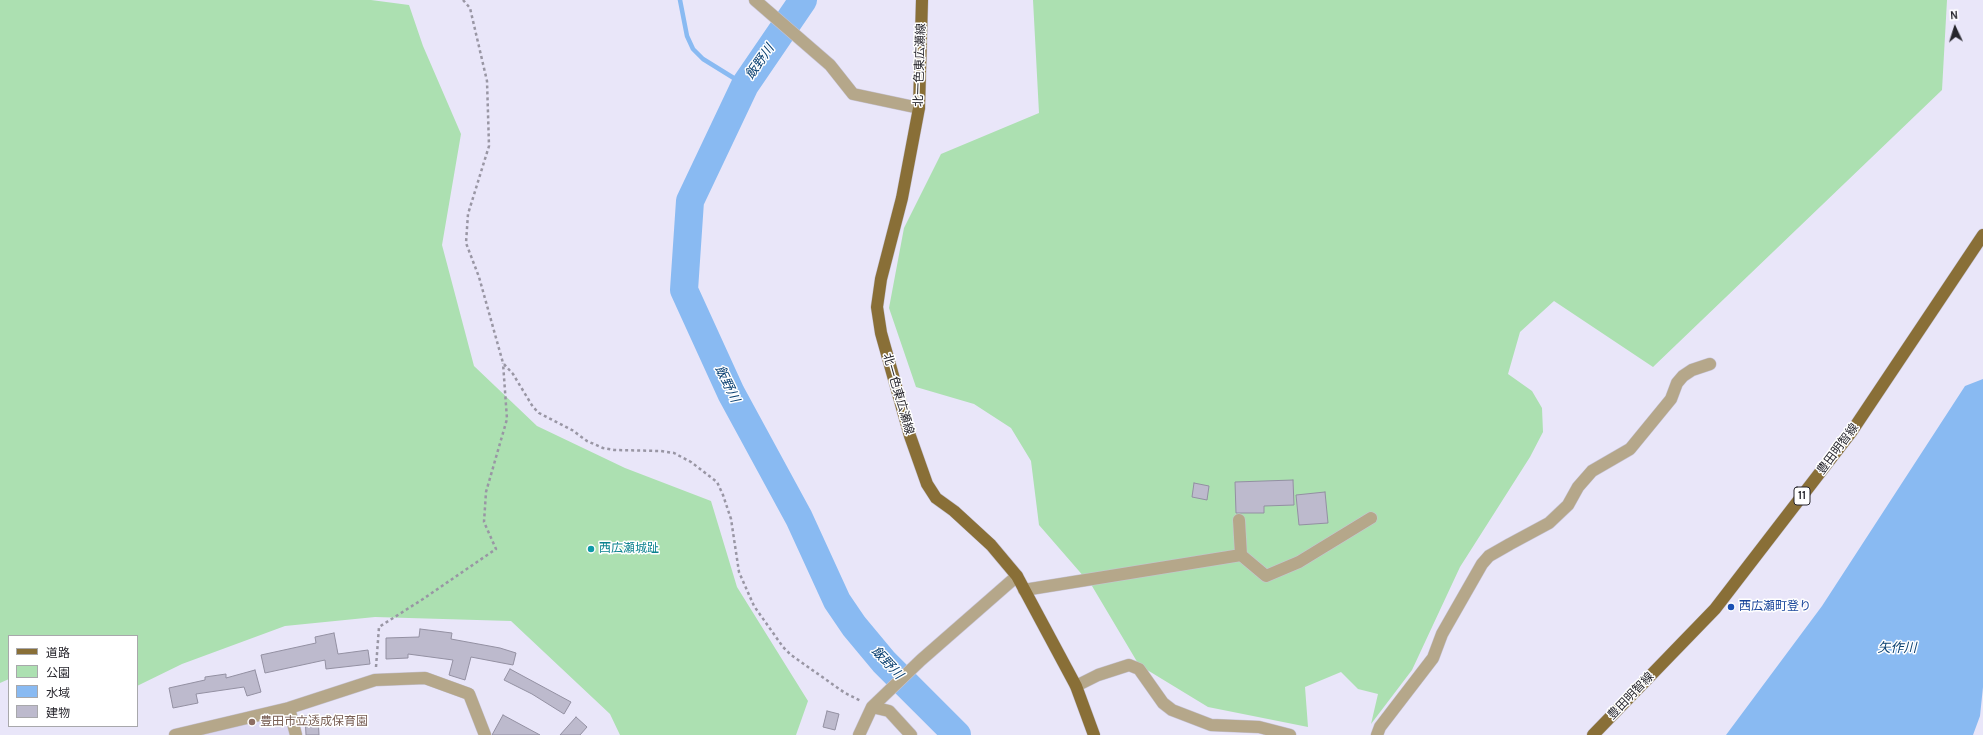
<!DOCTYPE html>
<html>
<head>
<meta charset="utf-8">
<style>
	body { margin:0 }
	#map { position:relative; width:1983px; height:735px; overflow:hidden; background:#e9e6f9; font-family:Karla,"Noto Sans JP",sans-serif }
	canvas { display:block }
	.legend { position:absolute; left:8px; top:635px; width:130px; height:92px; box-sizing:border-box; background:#fff; border:1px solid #a8a8ab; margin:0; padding:5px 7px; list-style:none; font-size:12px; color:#26252c }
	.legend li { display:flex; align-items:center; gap:8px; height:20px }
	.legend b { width:20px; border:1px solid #a8a8ab }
	.north { position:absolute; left:1935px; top:8px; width:40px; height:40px; -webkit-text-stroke:3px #fff; paint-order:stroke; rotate:356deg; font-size:11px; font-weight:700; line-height:16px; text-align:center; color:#26252c }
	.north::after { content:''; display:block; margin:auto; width:14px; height:18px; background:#26252c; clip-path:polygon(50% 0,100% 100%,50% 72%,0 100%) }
</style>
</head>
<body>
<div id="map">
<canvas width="1983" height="735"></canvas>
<ul class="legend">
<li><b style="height:5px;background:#896f37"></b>道路</li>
<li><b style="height:11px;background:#ace0b1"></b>公園</li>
<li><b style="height:11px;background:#89baf2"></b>水域</li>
<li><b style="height:11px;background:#bdbacd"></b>建物</li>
</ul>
<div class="north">N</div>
</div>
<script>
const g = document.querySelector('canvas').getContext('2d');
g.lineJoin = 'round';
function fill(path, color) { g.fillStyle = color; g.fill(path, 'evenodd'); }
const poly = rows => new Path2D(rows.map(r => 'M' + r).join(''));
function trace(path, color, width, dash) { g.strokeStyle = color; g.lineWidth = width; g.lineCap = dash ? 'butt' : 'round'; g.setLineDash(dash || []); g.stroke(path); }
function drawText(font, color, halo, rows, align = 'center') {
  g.font = font + ' Karla,"Noto Sans JP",sans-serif'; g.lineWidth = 3; g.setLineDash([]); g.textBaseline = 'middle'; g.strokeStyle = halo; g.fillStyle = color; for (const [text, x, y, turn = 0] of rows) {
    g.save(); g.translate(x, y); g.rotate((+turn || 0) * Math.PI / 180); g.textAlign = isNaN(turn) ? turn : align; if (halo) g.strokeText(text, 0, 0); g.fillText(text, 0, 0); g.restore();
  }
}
const built = poly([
	[282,713,291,735,173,735]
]);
const green = poly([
	[0,0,371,0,409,5,423,46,461,134,442,245,474,366,537,426,625,468,711,501,737,587,808,701,796,735,620,735,610,714,511,621,375,617,285,626,182,664,137,686,137,636,9,636,9,679,0,683],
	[1033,0,1947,0,1942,90,1653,367,1554,301,1520,332,1508,374,1532,391,1542,408,1543,432,1530,457,1460,567,1412,670,1371,724,1378,694,1358,689,1341,672,1305,687,1308,727,1208,707,1139,665,1092,586,1039,525,1031,461,1011,428,974,404,916,387,889,308,904,228,941,154,1039,113]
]);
const water = poly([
	[1983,379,1983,687,1980,716,1973,735,1726,735,1822,606,1965,386]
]);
const stream = poly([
	[680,0,687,36,693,49,703,59,745,85]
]);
const river = poly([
	[803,0,745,85,690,201,684,290,731,393,799,518,837,601,854,626,884,662,957,735]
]);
const building = poly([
	[1293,480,1294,505,1264,506,1264,513,1236,513,1235,482,1293,480],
	[1194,483,1209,486,1207,500,1192,497,1194,483],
	[1325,492,1328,523,1299,525,1296,495,1325,492],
	[420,629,452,633,451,639,500,648,516,653,513,665,471,657,465,680,449,675,453,660,408,654,408,658,386,659,386,638,419,637,420,629],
	[334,633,338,654,368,650,370,664,326,669,325,660,265,673,261,655,316,643,315,637,334,633],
	[510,669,571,702,564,714,532,694,504,680,510,669],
	[255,670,261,692,247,696,244,687,196,694,198,703,173,708,169,688,205,680,205,677,226,674,226,678,255,670],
	[827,711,839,714,835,730,823,727,827,711],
	[503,715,540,735,492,735,503,715],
	[305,716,318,716,319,735,306,735,305,716],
	[576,717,587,727,580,735,560,735,576,717]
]);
const path = poly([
	[463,0,470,8,487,81,489,146,468,214,466,243,479,277,503,363,513,374,533,407,539,413,572,430,587,441,603,448,614,450,661,451,674,453,691,462,717,482,723,495,731,519,739,572,754,606,783,647,791,655,845,693,861,701],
	[376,667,379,627,423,599,496,549,484,522,486,492,507,419,503,363]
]);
const minor = poly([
	[755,0,830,65,853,94,919,108],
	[1239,520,1241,555],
	[1024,590,1241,555,1266,576,1299,562,1371,518],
	[1076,686,1098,675,1129,665,1139,669,1163,703,1172,710,1211,725,1259,727,1290,735],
	[872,707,889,711,911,735],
	[289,708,296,735],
	[175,735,289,708,375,680,425,678,469,694,485,735],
	[859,735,872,707,921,660,1017,576],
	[1377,735,1380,727,1433,658,1442,634,1482,564,1489,556,1510,544,1549,523,1568,505,1578,487,1592,471,1630,449,1671,399,1677,383,1683,376,1692,370,1710,364]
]);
const major = poly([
	[922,0,919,108,902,198,881,279,877,307,881,333,910,436,927,484,936,498,954,511,991,545,1017,576,1076,686,1094,735],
	[1593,735,1715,609,1852,431,1983,235]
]);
const markers = [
	[591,549,4,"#0f9aa8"],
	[1731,607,4,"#1a4fb4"],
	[252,722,4,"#8d6e63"]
];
const shields = [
	[1802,496,16]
];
const shieldNames = [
	["11",1802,496]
];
const streetNames = [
	["北一色東広瀬線",920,65,-88],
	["北一色東広瀬線",898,394,74],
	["豊田明智線",1838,449,-53],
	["豊田明智線",1631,696,-46]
];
const cultureNames = [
	["西広瀬城趾",599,549]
];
const transitNames = [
	["西広瀬町登り",1739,607]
];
const educationNames = [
	["豊田市立透成保育園",260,722]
];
const waterNames = [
	["飯野川",760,62,-55],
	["飯野川",727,384,64],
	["矢作川",1897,648],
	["飯野川",887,663,47]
];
fill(built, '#ddd9f3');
fill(green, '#ace0b1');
fill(water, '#89baf2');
trace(stream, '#89baf2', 4.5);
trace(river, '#89baf2', 28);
fill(building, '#bdbacd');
trace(building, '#9390a2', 1);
trace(minor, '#c6c3d4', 13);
trace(major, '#c6c3d4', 13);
trace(path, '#9996a4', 2.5, [3, 3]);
trace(minor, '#b5a78a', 12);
trace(major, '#896f37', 12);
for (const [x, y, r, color] of markers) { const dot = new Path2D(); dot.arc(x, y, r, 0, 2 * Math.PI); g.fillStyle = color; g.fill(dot); trace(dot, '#fff', 1.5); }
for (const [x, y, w] of shields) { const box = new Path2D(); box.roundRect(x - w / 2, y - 9, w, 18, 3); g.fillStyle = '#fff'; g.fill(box); trace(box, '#26252c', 1); }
drawText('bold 11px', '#26252c', null, shieldNames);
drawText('12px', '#26252c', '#fff', streetNames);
drawText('12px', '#0d838f', '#fff', cultureNames, 'left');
drawText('12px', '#164399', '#fff', transitNames, 'left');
drawText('12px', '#785e54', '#fff', educationNames, 'left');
drawText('italic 13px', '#0a4071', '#fff', waterNames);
</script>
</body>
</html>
